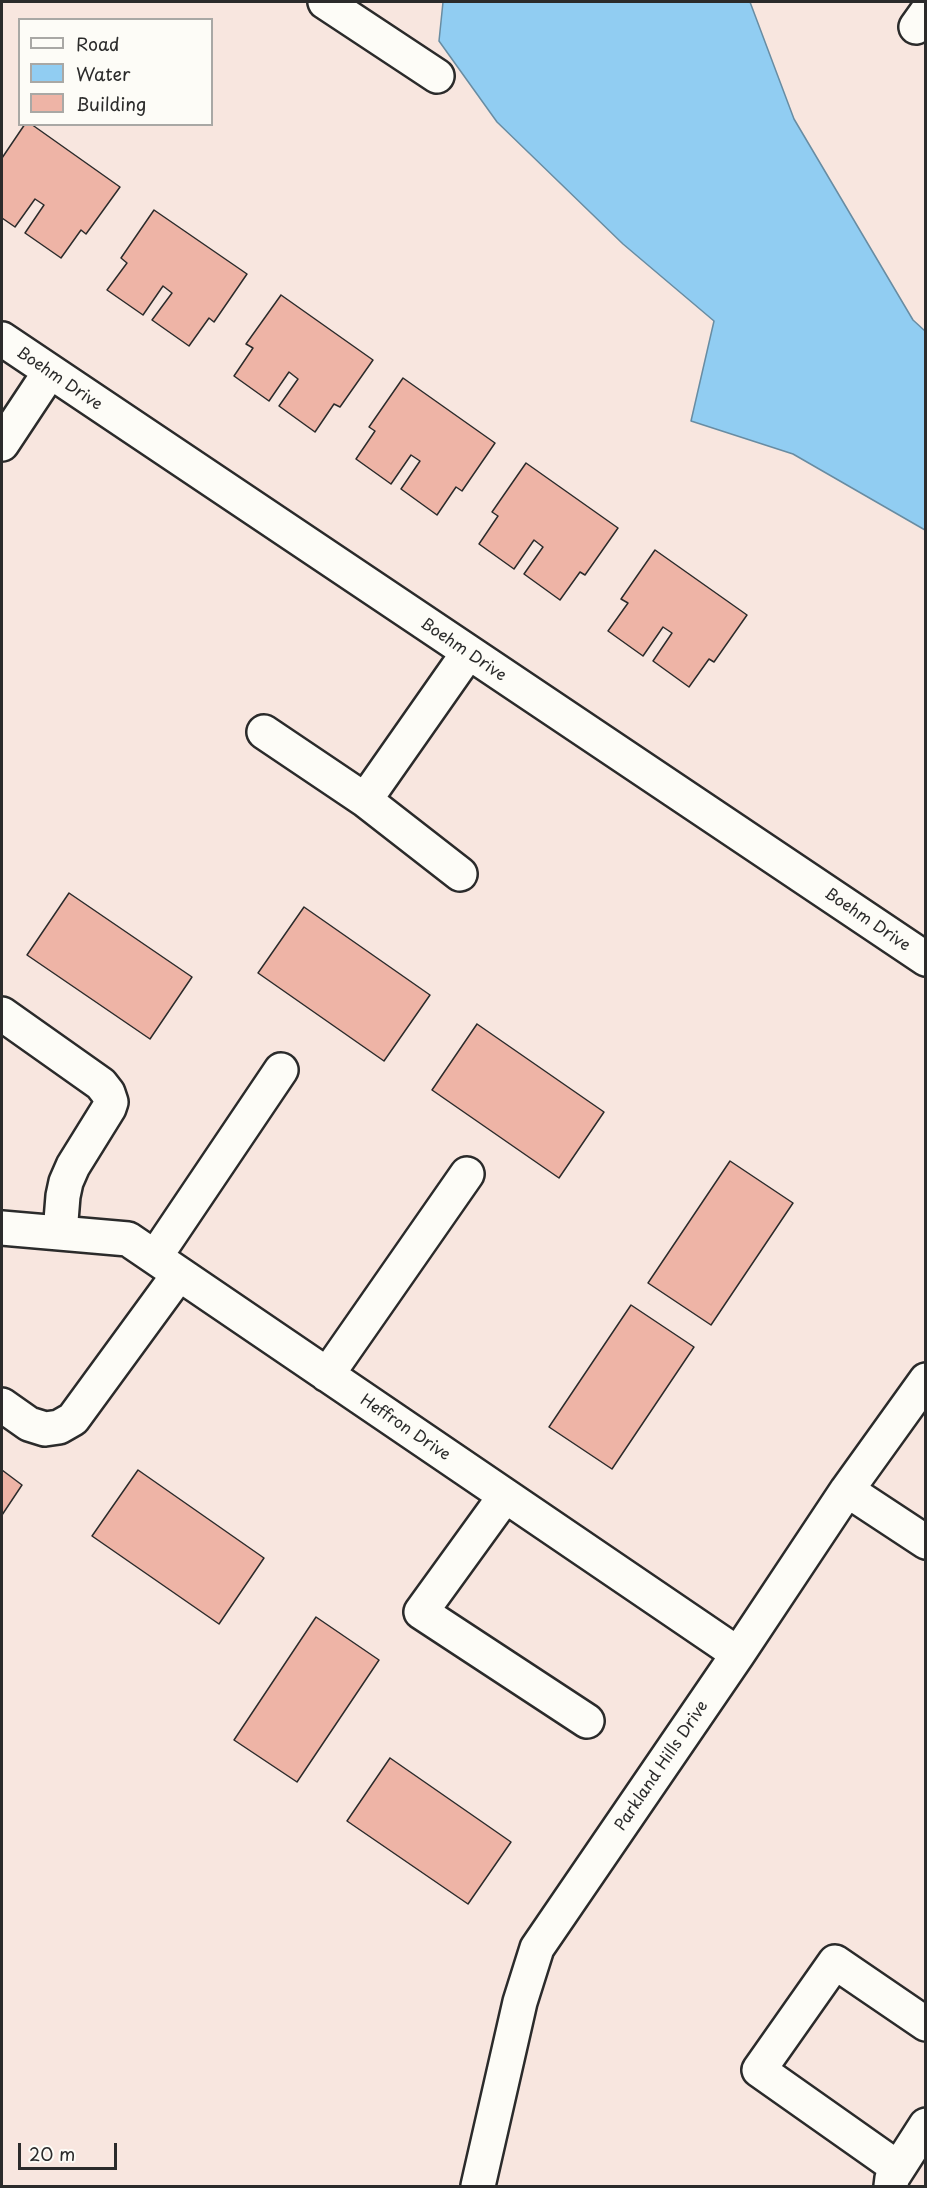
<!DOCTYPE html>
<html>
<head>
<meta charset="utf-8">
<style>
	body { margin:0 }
	#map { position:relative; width:927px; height:2188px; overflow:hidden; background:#f8e6df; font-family:"Playpen Sans",sans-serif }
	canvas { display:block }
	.frame { position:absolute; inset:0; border:3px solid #2b2b2b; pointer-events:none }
	.legend { position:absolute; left:18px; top:18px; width:195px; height:108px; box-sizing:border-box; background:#fdfcf7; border:2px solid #a9a8a5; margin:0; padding:8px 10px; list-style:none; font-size:18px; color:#2b2b2b }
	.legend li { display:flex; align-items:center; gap:12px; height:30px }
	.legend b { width:30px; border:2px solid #a9a8a5 }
	.scale { position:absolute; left:18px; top:2143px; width:99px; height:27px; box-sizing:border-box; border:3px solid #2b2b2b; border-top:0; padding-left:8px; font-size:18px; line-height:21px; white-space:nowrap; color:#2b2b2b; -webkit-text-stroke:4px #fdfcf7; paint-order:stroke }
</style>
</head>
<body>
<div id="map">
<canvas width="927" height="2188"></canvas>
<div class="frame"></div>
<ul class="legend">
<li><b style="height:8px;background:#fdfcf7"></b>Road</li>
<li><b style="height:16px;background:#91cdf2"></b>Water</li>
<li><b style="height:16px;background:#eeb4a6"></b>Building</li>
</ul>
<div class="scale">20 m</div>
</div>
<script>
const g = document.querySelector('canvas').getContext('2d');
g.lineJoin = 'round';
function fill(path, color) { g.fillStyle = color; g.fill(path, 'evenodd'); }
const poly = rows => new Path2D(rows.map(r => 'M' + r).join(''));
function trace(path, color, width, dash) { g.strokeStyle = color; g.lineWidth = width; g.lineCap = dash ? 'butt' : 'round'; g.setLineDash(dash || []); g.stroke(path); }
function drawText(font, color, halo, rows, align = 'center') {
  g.font = font + ' "Playpen Sans",sans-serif'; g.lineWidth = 4.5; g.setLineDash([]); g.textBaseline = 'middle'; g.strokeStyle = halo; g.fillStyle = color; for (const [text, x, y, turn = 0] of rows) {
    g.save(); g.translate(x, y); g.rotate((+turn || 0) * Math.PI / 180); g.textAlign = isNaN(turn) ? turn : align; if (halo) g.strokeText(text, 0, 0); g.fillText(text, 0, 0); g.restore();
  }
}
const water = poly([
	[443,2,750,2,794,119,913,320,925,331,925,530,793,454,691,421,714,321,623,244,497,122,439,41,443,2]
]);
const building = poly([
	[25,124,31,124,120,187,86,234,81,230,61,258,25,233,44,205,35,199,15,227,2,218,2,158,25,124],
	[154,210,247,274,214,322,209,318,189,346,152,320,172,293,163,286,143,315,107,290,127,263,121,258,154,210],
	[281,295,373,360,340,407,334,404,315,432,279,406,298,379,289,372,269,401,234,376,253,348,246,344,281,295],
	[403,378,495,443,462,491,456,487,437,515,401,489,420,461,411,455,391,484,356,459,375,431,369,427,403,378],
	[526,463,618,528,585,575,580,572,560,600,524,574,543,547,534,540,514,569,479,544,498,516,492,512,526,463],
	[655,550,747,615,714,662,709,659,689,687,653,661,672,633,663,627,643,656,608,631,628,603,621,599,655,550],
	[69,893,192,977,150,1039,27,955,69,893],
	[304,907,430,995,384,1061,258,973,304,907],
	[477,1024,604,1112,559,1178,432,1090,477,1024],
	[730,1161,793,1203,711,1325,648,1283,730,1161],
	[631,1305,694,1347,612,1469,549,1427,631,1305],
	[2,1470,22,1485,2,1515,2,1470],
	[138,1470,264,1558,219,1624,92,1536,138,1470],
	[316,1617,379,1660,297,1782,234,1740,316,1617],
	[390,1758,511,1842,468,1904,347,1821,390,1758]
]);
const minor = poly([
	[325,2,437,76],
	[916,27,926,13],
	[2,339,926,959],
	[2,444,49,373],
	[264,732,365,800],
	[460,874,365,800,468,653],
	[2,1014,101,1084,108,1093,111,1102,109,1108,73,1166,66,1182,63,1196,60,1233],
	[2,1228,128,1239,738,1654],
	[155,1257,281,1070],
	[327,1375,467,1174],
	[2,1405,29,1424,45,1429,59,1427,73,1419,179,1274],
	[847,1490,926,1542],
	[505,1496,421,1612,587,1721],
	[898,2168,759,2070,835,1962,926,2024],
	[478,2186,520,2002,537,1948,738,1654,847,1490,926,1380],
	[891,2186,892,2178,926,2125]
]);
const streetNames = [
	["Boehm Drive",59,379,34],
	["Boehm Drive",463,650,34],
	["Boehm Drive",867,920,34],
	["Heffron Drive",405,1428,34],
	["Parkland Hills Drive",662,1766,-56]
];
fill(water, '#91cdf2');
trace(water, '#688ca2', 1.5);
fill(building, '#eeb4a6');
trace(building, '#2b2b2b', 1.5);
trace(minor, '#2b2b2b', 38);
trace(minor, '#fdfcf7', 33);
drawText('16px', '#2b2b2b', '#fdfcf7', streetNames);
</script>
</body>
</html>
